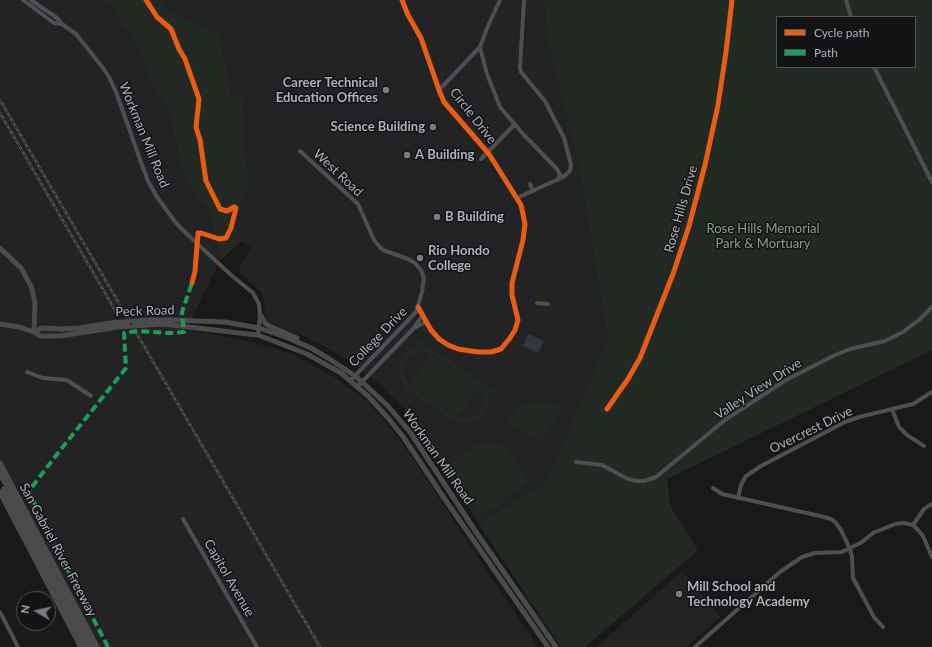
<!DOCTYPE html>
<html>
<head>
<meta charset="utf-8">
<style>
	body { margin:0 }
	#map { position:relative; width:932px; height:647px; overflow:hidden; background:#191919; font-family:Lato,sans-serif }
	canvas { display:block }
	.legend { position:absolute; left:776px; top:16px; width:140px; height:52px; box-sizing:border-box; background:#131315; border:1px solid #505256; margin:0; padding:5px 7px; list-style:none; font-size:12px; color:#acb1b8 }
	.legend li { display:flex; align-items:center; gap:8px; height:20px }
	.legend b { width:20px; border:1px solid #505256 }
	.north { position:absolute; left:16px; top:591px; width:40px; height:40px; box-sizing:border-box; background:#131315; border:1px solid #505256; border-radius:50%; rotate:279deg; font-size:11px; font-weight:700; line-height:16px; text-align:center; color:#acb1b8 }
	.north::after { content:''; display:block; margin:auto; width:14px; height:18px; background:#797c80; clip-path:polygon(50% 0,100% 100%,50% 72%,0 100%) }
</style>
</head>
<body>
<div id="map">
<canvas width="932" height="647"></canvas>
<ul class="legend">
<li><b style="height:5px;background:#e95d12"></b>Cycle path</li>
<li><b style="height:5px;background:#1a9f57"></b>Path</li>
</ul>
<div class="north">N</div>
</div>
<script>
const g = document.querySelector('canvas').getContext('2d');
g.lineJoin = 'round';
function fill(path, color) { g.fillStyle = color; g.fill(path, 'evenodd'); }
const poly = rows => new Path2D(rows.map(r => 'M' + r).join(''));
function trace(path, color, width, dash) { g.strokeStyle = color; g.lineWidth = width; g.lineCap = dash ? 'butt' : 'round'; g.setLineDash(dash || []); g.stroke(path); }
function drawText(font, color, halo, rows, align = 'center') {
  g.font = font + ' Lato,sans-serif'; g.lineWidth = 3; g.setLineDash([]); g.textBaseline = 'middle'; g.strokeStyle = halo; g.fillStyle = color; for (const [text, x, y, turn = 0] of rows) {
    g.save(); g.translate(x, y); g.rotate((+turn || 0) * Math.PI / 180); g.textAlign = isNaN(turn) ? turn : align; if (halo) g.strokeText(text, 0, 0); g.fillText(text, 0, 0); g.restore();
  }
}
const built = poly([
	[0,0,99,0,113,5,117,12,121,26,133,35,155,90,164,102,171,121,181,168,188,186,210,209,220,260,187,329,248,341,290,353,333,376,368,402,392,430,406,449,538,647,97,647,0,470],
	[162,0,544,0,547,38,578,163,608,339,546,482,478,523,408,412,377,382,354,363,307,337,272,326,266,318,264,302,261,292,240,273,239,269,251,247,242,241,236,227,235,217,239,203,250,184,244,147,231,95,220,33,170,12],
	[682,571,720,617,686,647,597,647]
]);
const green = poly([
	[99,0,162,0,170,12,220,33,231,95,242,98,244,147,250,184,239,203,235,217,236,227,242,241,220,260,210,209,188,186,181,168,171,121,164,102,155,90,133,35,121,26,117,12,113,5],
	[544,0,932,0,932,350,667,479,671,508,698,550,585,647,561,647,478,523,546,482,608,339,578,163,547,38],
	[777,17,915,17,915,67,777,67],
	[420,340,494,391,491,396,488,394,488,408,480,419,466,424,454,421,405,388,399,376,399,364,404,355,411,349,420,347,417,344],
	[422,351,432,354,480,389,484,397,484,403,478,414,470,419,458,418,409,384,403,372,404,364,410,356,416,352],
	[430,355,478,387,458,416,410,384],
	[538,401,550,402,562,409,542,440,538,441,508,422,518,408,528,402],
	[483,441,505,446,529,481,484,515,479,514,449,465]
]);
const water = poly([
	[528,334,544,341,538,353,523,346]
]);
const minor = poly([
	[23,0,54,23,62,24],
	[31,0,57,18,62,24,76,34,103,68,109,77,116,92,142,165,148,181,157,197,176,223,188,235,231,275,253,293,259,304,260,314,258,335],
	[402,0,408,15,421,38,439,90,444,102,489,154,521,205,525,224,523,240,512,283,512,295,518,320,515,330,510,338,501,349,491,352,478,352,458,349,448,345,439,339,431,330,418,307],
	[500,0,488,26,480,47,487,74,500,107,524,135,557,169,560,174,558,180],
	[846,0,851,17],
	[874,67,932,182],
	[439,90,480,47],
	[300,151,358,204,374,240,378,245,383,250,408,259,415,263,421,270,424,278,422,292,416,312,350,381],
	[481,159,515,124],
	[530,184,533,191],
	[517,198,563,177,570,171,571,165,564,138,545,101,521,72,520,68,524,0],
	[537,303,548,304],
	[415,326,423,315],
	[27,372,43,378,67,380,91,396],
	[357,387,414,328,426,322],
	[607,409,628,379,640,358,673,274,689,226,705,165,718,105,726,52,732,0],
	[892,409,899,427,907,435,924,446],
	[576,462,602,465,628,479,636,481,644,481,656,477,725,420,786,380,833,356,850,349,885,341,903,332,919,320,932,307],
	[713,488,722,494,820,516,831,519,835,522,841,530,850,549,852,557,853,578,874,617,883,627],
	[738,498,741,485,746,476,761,466,845,422,859,417,913,404,932,392],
	[183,519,257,647],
	[913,525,924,509,932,504],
	[0,612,18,647],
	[695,647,780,572,802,557,815,553,842,552,862,542,873,533,895,524,904,523,913,525,918,530,923,536,932,557]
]);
const major = poly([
	[0,248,21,268,31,286,35,303,34,332],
	[260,314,265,323,269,326,297,338],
	[0,324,19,327,34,332,40,336,60,336,118,327,163,324,248,334,258,335,307,354,341,373,368,396,389,419,404,438,446,501,548,647],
	[34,332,42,328,61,329,79,328,110,323,151,320,172,320,225,322,259,328,288,338,311,348,328,358,355,376,362,382,387,405,410,432,478,535,556,647]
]);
const highway = poly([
	[0,463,97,647],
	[0,473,92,647],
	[4,489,86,647],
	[0,492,81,647]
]);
const rail = poly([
	[0,100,320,647],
	[0,113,118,315]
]);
const quiet = poly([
	[108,647,43,522,29,491,58,453,126,368,124,333,139,331,167,333,184,332,182,312,193,280]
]);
const cycleway = poly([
	[146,0,157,17,171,29,179,49,185,59,199,99,196,127,200,140,206,181,220,209,227,211,234,207,236,208,231,228,226,238,219,239,201,233,198,233,195,271,192,283],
	[402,0,408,15,421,38,439,90,444,102,489,154,521,205,525,224,523,240,512,283,512,295,518,320,515,330,510,338,501,349,491,352,478,352,458,349,448,345,439,339,431,330,418,307],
	[607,409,628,379,640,358,673,274,689,226,705,165,718,105,726,52,732,0]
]);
const markers = [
	[386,90,4,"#797c80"],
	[433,127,4,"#797c80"],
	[407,155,4,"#797c80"],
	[437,217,4,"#797c80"],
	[420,258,4,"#797c80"],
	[679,594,4,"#797c80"]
];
const poiNames = [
	["Career Technical",378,83,"right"],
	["Education Offices",378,98,"right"],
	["Science Building",425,127,"right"],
	["A Building",415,155],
	["B Building",445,217],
	["Rio Hondo",428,251],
	["College",428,266],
	["Mill School and",687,587],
	["Technology Academy",687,602]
];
const streetNames = [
	["Circle Drive",473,116,52],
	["Workman Mill Road",144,135,68],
	["West Road",338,173,43],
	["Rose Hills Drive",681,209,-74],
	["Peck Road",145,311,-2],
	["College Drive",378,337,-46],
	["Valley View Drive",758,389,-33],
	["Overcrest Drive",811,430,-26],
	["Workman Mill Road",438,457,55],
	["San Gabriel River Freeway",58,550,62],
	["Capitol Avenue",229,578,60]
];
const parkNames = [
	["Rose Hills Memorial",763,229],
	["Park & Mortuary",763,244]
];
fill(built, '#232325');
fill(green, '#232923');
fill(water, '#31393d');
trace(minor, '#4e4f52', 4);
trace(major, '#4b4b4d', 5);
trace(highway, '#4b4b4e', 5.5);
trace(rail, '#4f5052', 2.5);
trace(rail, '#131315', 1, [3]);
trace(quiet, '#1a9f57', 4, [8, 4]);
trace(cycleway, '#e95d12', 5);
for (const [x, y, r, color] of markers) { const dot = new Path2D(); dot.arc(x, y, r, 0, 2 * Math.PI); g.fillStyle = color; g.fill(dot); trace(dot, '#131315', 1.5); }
drawText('bold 13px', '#acb1b8', '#131315', poiNames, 'left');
drawText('13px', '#acb1b8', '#131315', streetNames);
drawText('13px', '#86a185', '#131315', parkNames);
</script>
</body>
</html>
